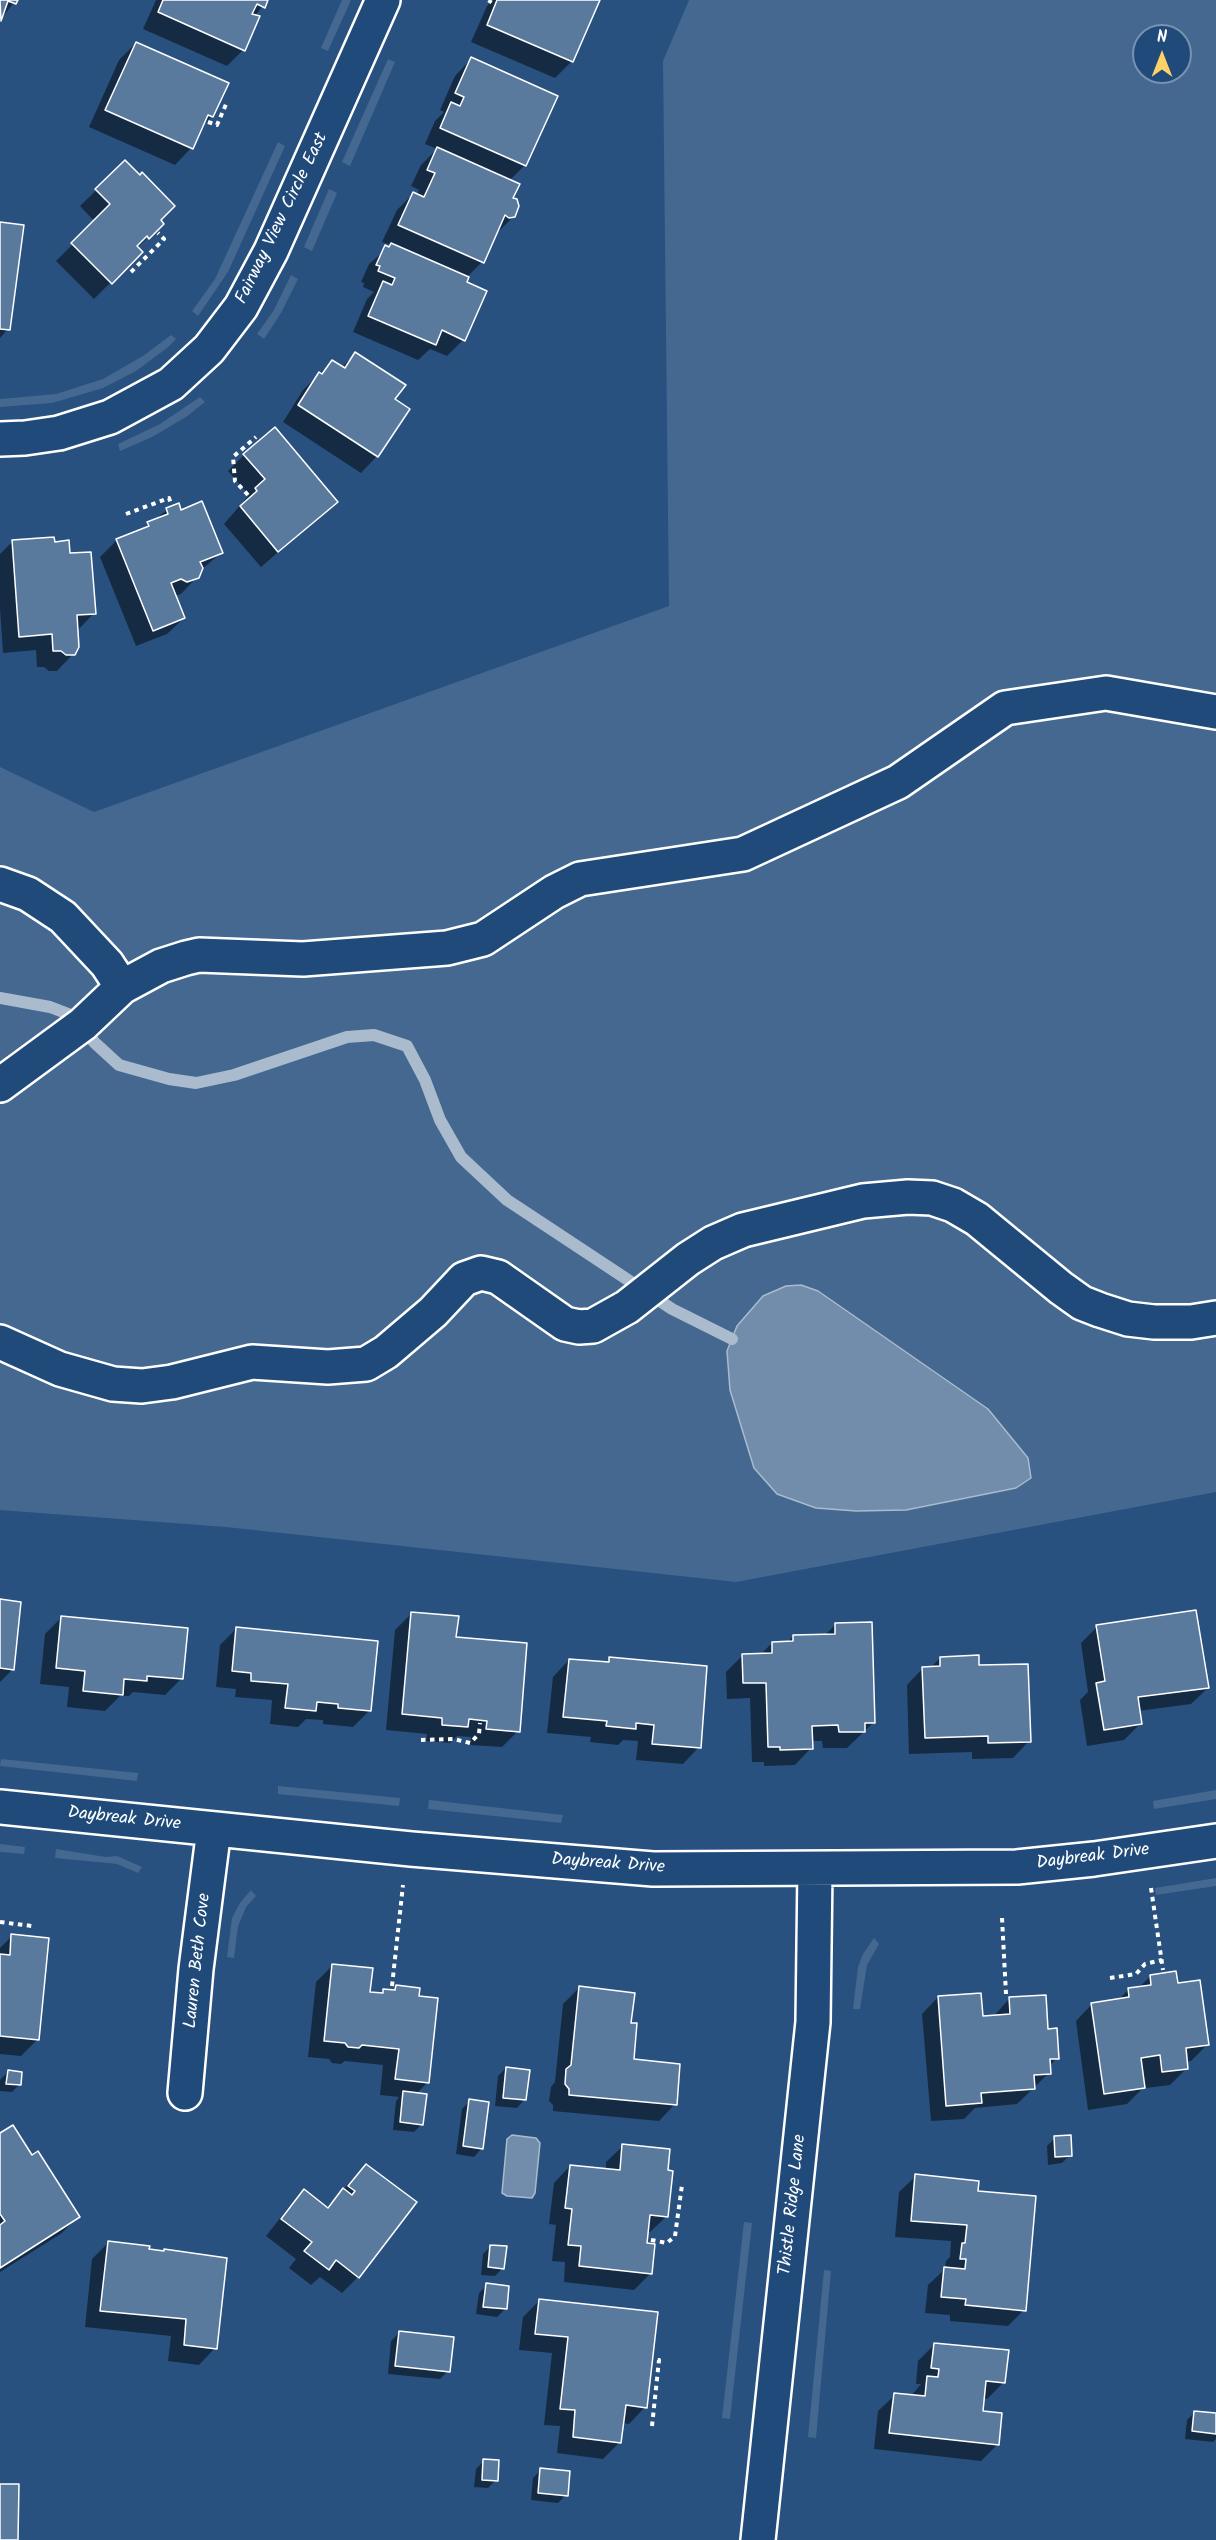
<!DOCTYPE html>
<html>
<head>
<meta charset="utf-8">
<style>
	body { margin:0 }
	#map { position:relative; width:1216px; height:2540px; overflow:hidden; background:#28517f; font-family:Kalam,sans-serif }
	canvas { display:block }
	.north { position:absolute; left:1132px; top:24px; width:60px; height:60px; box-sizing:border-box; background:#1f4a7a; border:2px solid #7992af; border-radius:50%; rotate:0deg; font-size:16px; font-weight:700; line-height:24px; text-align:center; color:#fff }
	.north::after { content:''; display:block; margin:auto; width:21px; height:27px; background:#ffd166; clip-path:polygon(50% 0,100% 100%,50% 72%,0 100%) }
</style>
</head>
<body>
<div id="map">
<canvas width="1216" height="2540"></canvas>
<div class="north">N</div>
</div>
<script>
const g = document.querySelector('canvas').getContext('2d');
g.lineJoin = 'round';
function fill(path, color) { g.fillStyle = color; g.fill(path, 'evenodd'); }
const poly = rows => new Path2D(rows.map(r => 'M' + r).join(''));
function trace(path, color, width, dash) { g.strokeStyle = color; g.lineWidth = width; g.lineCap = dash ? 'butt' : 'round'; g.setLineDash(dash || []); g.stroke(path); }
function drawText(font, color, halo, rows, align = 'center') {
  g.font = font + ' Kalam,sans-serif'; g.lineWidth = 6; g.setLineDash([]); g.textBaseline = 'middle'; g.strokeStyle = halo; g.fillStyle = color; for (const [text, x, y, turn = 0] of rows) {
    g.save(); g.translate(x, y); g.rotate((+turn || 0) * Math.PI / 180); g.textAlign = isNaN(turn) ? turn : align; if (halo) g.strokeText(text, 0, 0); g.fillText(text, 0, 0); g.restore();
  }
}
const green = poly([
	[342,0,351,0,328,51,321,48],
	[689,0,1216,0,1216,1492,736,1582,226,1527,0,1510,0,767,94,812,669,606,663,61],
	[1144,36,1180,36,1180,72,1144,72],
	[388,59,395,62,350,166,342,162],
	[278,142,285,146,228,272,198,316,192,311,215,279],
	[329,189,337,193,312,251,304,247],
	[291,275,298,279,281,313,264,339,257,334,274,310],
	[171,335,176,339,167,348,136,371,103,388,52,403,0,407,0,399,56,394,103,379,143,356],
	[200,397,205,402,186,417,152,437,120,451,118,444,160,424],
	[1,1759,138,1773,137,1781,0,1766],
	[278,1786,400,1798,399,1806,278,1794],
	[1216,1790,1216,1799,1154,1809,1153,1801],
	[429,1800,563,1815,561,1823,428,1809],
	[0,1844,25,1847,24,1854,0,1852],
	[56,1849,106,1857,117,1856,142,1867,138,1873,117,1864,55,1858],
	[1216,1878,1216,1886,1156,1895,1155,1888],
	[251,1890,256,1896,246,1907,238,1926,234,1958,227,1957,232,1918,240,1903],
	[874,1938,879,1944,867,1965,860,2009,853,2009,858,1967,863,1954],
	[744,2222,752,2223,730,2419,722,2418],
	[824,2270,831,2271,816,2438,808,2437]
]);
const water = poly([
	[801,1285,818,1291,988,1409,1028,1458,1031,1478,1016,1488,906,1510,856,1511,816,1508,777,1494,754,1468,730,1390,727,1351,737,1326,763,1296,786,1286,801,1285],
	[512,2135,536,2138,540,2143,535,2193,532,2198,507,2196,502,2193,507,2139,512,2135]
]);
const shadow = poly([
	[0,0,16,0,0,20],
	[156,0,267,0,255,16,243,50,227,66,143,29],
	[493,0,598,0,572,61,555,78,471,42,487,6],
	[136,43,212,116,200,128,191,148,175,165,89,127,119,60],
	[471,59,525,165,509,181,514,216,497,233,482,262,467,277,465,283,463,340,447,356,430,349,418,360,353,332,367,299,374,292,363,287,364,283,361,282,369,264,391,245,382,242,397,210,413,194,417,195,419,190,411,186,421,165,437,149,425,144,435,121,444,112,440,110,455,76],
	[125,162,162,224,137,248,141,252,94,299,56,261,95,222,80,206],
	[0,223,8,329,0,338],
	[355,354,393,400,377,456,361,473,283,422,303,390,332,362,341,368],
	[244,455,336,502,261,567,224,524,249,495,228,471],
	[167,510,180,512,221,553,200,571,197,577,181,594,175,596,184,618,167,634,136,646,100,557,117,540,140,531],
	[13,541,53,543,69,555,94,613,78,630,73,654,57,671,49,671,44,667,37,667,36,650,3,653,0,608,0,554],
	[0,1601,13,1669,0,1682],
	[412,1613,518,1731,502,1747,470,1745,471,1737,457,1736,450,1743,426,1741,427,1734,386,1730,395,1630],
	[62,1617,181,1679,165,1695,133,1692,129,1696,120,1696,105,1711,67,1707,69,1687,40,1684,45,1634],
	[835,1625,873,1723,847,1748,823,1748,822,1741,811,1741,811,1748,795,1765,764,1766,764,1762,752,1762,750,1698,727,1699,726,1672,743,1655,760,1655,772,1643,787,1643,793,1636,825,1635],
	[1097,1627,1208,1688,1191,1704,1138,1711,1140,1724,1124,1740,1087,1746,1080,1700,1088,1692,1081,1643],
	[236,1629,369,1711,353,1727,323,1724,323,1720,306,1719,298,1727,270,1724,272,1700,235,1697,236,1689,216,1687,220,1645],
	[940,1658,978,1666,1029,1741,1013,1758,972,1759,972,1752,909,1754,907,1685,923,1668,930,1668],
	[610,1659,699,1747,683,1764,636,1760,638,1741,623,1740,618,1745,590,1742,591,1737,547,1733,553,1677,569,1660,605,1663],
	[12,1936,37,2040,21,2056,0,2054,0,1948],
	[333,1965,368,1993,380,1994,384,1991,392,1992,397,1987,428,2082,416,2094,422,2124,414,2132,393,2130,396,2101,399,2097,380,2095,383,2065,345,2061,341,2064,332,2063,329,2059,308,2057,316,1982],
	[1151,1976,1177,1985,1208,2044,1191,2061,1186,2061,1187,2068,1170,2085,1146,2088,1146,2085,1127,2104,1088,2110,1076,2021,1092,2004,1118,2000,1128,1990,1138,1988],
	[579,1988,630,2024,632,2061,675,2104,659,2121,553,2111,553,2105,549,2101,551,2087,555,2082,563,2004],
	[938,1997,981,2018,993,2017,1009,1999,1047,2030,1057,2058,1049,2066,1049,2073,1017,2104,975,2108,964,2119,931,2121,922,2014],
	[506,2068,525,2099,517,2108,495,2106,498,2076],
	[8,2072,20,2084,12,2092,0,2091,0,2080],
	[470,2101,482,2148,474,2157,456,2154,462,2109],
	[0,2135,32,2157,78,2216,62,2233,0,2272],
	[1055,2138,1070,2155,1062,2163,1048,2165,1047,2146],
	[623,2146,667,2216,650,2232,647,2232,645,2244,651,2273,634,2290,564,2282,565,2262,552,2261,556,2225,549,2224,554,2183,570,2166,606,2170,606,2162],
	[366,2165,358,2277,342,2293,320,2277,311,2285,289,2268,296,2259,266,2236,288,2208,304,2191,326,2208],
	[916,2176,977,2193,1024,2310,1008,2326,950,2321,950,2315,925,2313,928,2285,945,2269,946,2261,950,2257,951,2241,895,2237,899,2192],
	[108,2243,162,2253,165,2250,215,2348,199,2365,168,2361,171,2336,85,2327,92,2259],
	[491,2246,503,2268,495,2276,481,2275,483,2254],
	[487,2285,505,2309,497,2317,476,2314,479,2293],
	[539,2301,645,2407,629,2424,622,2423,620,2442,603,2459,557,2453,560,2426,544,2425,552,2353,519,2350,523,2317],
	[399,2333,448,2371,440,2379,388,2374,391,2341],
	[935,2344,1004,2382,987,2399,982,2398,981,2412,998,2444,981,2461,874,2449,878,2411,895,2395,911,2396,921,2384,916,2384,918,2361],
	[1195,2412,1216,2415,1216,2439,1213,2442,1185,2439,1187,2420],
	[484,2461,496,2480,488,2488,474,2487,476,2469],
	[541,2470,566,2495,558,2503,531,2500,533,2478]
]);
const stream = poly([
	[0,998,50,1007,71,1015,95,1043,119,1065,169,1079,196,1083,234,1075,347,1037,374,1035,407,1046,425,1080,440,1120,461,1157,507,1200,672,1309,732,1339]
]);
const building = poly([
	[0,0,18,0,16,4,8,1,1,21,0,0],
	[163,0,268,0,265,8,257,4,252,14,260,16,245,51,158,12,163,0],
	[497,0,600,0,573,62,487,25,497,0],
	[136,42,229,83,213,117,208,115,193,149,105,110,136,42],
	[471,57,558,96,526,166,440,128,451,102,460,106,464,97,455,93,471,57],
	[437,147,520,184,513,198,517,199,519,206,515,217,509,218,505,215,484,263,398,225,413,192,424,197,435,173,427,170,437,147],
	[125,160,140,175,142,172,175,206,161,220,164,224,149,239,147,236,137,246,143,252,112,284,71,243,110,204,95,189,125,160],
	[0,222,24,225,10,330,0,329,0,222],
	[391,243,469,277,467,282,487,291,465,341,442,330,436,345,368,316,383,281,392,285,395,278,378,271,380,266,376,265,385,245,389,247,391,243],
	[355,352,406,385,395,399,410,409,378,457,298,405,319,372,322,374,332,360,345,368,355,352],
	[275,427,338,502,278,552,240,506,257,491,255,488,265,479,243,454,275,427],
	[202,501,223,553,200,562,203,568,199,578,187,582,181,579,171,583,185,618,153,631,116,539,149,526,147,522,168,514,166,508,179,503,181,510,202,501],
	[54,537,55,542,69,540,70,553,91,552,96,614,77,615,79,647,75,655,66,655,61,651,53,651,52,634,19,637,12,540,54,537],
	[0,1599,21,1602,14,1670,0,1668,0,1599],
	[1196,1610,1209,1688,1138,1697,1142,1724,1104,1730,1096,1683,1105,1681,1096,1625,1196,1610],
	[411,1612,459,1616,456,1637,527,1643,520,1732,486,1729,487,1721,469,1719,468,1727,442,1725,442,1718,402,1714,411,1612],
	[61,1616,188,1628,183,1679,147,1676,147,1681,124,1679,123,1695,83,1691,85,1671,56,1668,61,1616],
	[872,1622,875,1723,865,1723,865,1732,839,1732,838,1725,812,1726,813,1749,780,1750,780,1747,768,1747,766,1683,743,1683,742,1654,772,1653,772,1642,793,1641,793,1635,835,1634,835,1623,872,1622],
	[236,1627,378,1641,371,1711,338,1708,338,1704,317,1702,316,1711,285,1708,288,1684,251,1681,251,1673,232,1671,236,1627],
	[979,1655,979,1665,1028,1664,1031,1742,988,1743,988,1736,925,1738,922,1667,940,1666,940,1657,979,1655],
	[609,1657,707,1666,701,1748,652,1744,654,1725,636,1723,636,1729,606,1726,607,1721,563,1717,569,1659,609,1662,609,1657],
	[11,1934,49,1938,39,2040,0,2036,0,1954,10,1955,11,1934],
	[332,1964,373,1968,370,1992,383,1993,383,1989,395,1990,396,1985,420,1988,419,1996,438,1998,429,2083,395,2079,399,2049,362,2045,359,2048,348,2047,345,2043,324,2041,332,1964],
	[1176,1971,1178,1983,1200,1980,1209,2045,1186,2048,1188,2069,1162,2072,1160,2055,1141,2058,1145,2088,1104,2094,1091,2003,1129,1997,1128,1988,1151,1985,1150,1975,1176,1971],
	[579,1986,635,1993,631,2023,637,2023,634,2059,680,2064,677,2105,569,2095,569,2089,565,2084,566,2069,571,2065,579,1986],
	[981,1993,983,2016,1010,2014,1009,1997,1046,1995,1048,2029,1057,2028,1059,2059,1050,2059,1051,2074,1034,2075,1035,2089,981,2093,982,2103,946,2106,938,1996,981,1993],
	[506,2067,530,2070,526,2100,503,2098,506,2067],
	[8,2070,22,2072,21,2085,6,2084,8,2070],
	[403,2091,427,2094,423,2125,400,2122,403,2091],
	[469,2099,489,2102,483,2149,463,2146,469,2099],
	[13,2125,32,2155,38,2151,80,2217,0,2268,0,2225,5,2221,0,2214,0,2133,13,2125],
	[1071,2135,1072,2156,1055,2157,1054,2136,1071,2135],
	[622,2144,670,2149,668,2170,673,2171,668,2217,650,2215,647,2243,655,2244,652,2274,579,2266,581,2246,568,2245,572,2209,565,2208,570,2165,620,2170,622,2144],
	[366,2164,417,2202,359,2278,336,2260,329,2270,304,2251,312,2242,281,2219,304,2189,328,2208,343,2188,352,2195,355,2191,348,2186,366,2164],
	[915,2174,979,2181,978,2191,1036,2196,1026,2311,965,2305,966,2299,941,2297,944,2267,965,2269,966,2259,960,2259,962,2243,965,2243,967,2225,911,2221,915,2174],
	[108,2241,150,2246,149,2249,164,2251,164,2249,227,2258,217,2349,184,2345,186,2319,100,2311,108,2241],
	[490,2245,507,2246,504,2269,488,2267,490,2245],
	[486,2283,509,2286,507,2309,483,2307,486,2283],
	[539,2299,658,2312,647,2408,626,2405,621,2443,573,2437,575,2410,560,2409,568,2337,535,2334,539,2299],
	[399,2331,454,2337,450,2372,395,2366,399,2331],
	[934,2343,1009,2350,1005,2383,986,2381,983,2411,1002,2413,999,2445,889,2433,894,2393,925,2396,927,2376,938,2377,939,2369,931,2368,934,2343],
	[1194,2411,1216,2413,1216,2434,1192,2431,1194,2411],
	[483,2459,499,2460,498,2481,482,2480,483,2459],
	[540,2468,570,2471,568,2496,538,2493,540,2468],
	[0,2484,19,2484,18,2540,0,2540,0,2484]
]);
const path = poly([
	[489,3,491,0],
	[208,122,217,125,227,102],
	[131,272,164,239,158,233],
	[248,495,235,481,233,457,256,437],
	[126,514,169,498,171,504],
	[421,1740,454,1739,470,1743,479,1734,480,1723],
	[1151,1888,1163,1970],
	[1002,1918,1006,1994],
	[0,1922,32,1926],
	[1110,1978,1136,1974,1145,1964,1162,1960],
	[392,1986,403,1885],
	[651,2240,667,2243,675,2236,682,2185],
	[652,2426,659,2360,655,2360]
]);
const minor = poly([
	[0,439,25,438,59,433,110,417,171,384,209,349,241,307,271,251,383,0],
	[0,884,28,894,63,917,107,964,122,987],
	[0,1085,83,1024,122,987,161,966,186,958,199,955,303,959,447,948,483,939,554,892,580,879,743,854,898,782,1005,708,1106,693,1216,712],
	[0,1342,60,1369,113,1384,142,1386,172,1382,252,1362,328,1367,366,1364,386,1352,433,1312,464,1279,481,1273,498,1277,565,1324,579,1327,593,1326,627,1307,688,1259,713,1243,743,1230,863,1201,908,1197,932,1198,953,1205,977,1219,1061,1288,1082,1303,1100,1310,1128,1319,1154,1322,1191,1322,1216,1318],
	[0,1807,411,1849,653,1869,1017,1867,1094,1859,1216,1841],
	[185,2093,196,1969,214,1829],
	[758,2540,813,2022,815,1869]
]);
const streetNames = [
	["Fairway View Circle East",283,219,-64],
	["Daybreak Drive",124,1820,6],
	["Daybreak Drive",1093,1858,-7],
	["Daybreak Drive",608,1865,4],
	["Lauren Beth Cove",199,1961,-84],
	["Thistle Ridge Lane",794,2205,-84]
];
fill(green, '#446890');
fill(water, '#718dab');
trace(water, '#aabbcd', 1.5);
fill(shadow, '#0007');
trace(stream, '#aabbcd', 12);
fill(building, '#5a7a9d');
trace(building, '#fff', 1.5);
trace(minor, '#fff', 38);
trace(path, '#fff', 4, [4.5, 4.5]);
trace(minor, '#1f4a7a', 33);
drawText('18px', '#fff', '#1f4a7a', streetNames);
</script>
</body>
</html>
